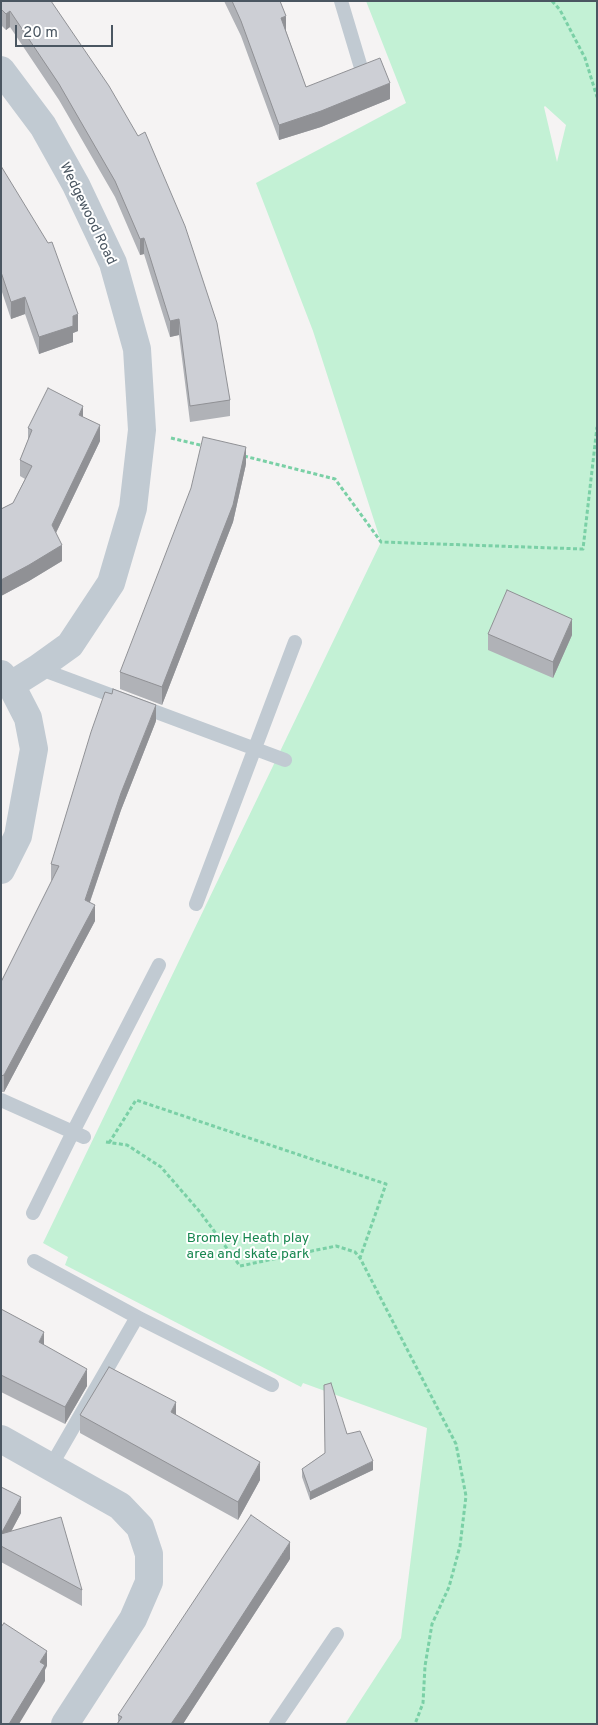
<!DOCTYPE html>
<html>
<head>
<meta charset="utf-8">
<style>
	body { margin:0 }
	#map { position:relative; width:598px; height:1725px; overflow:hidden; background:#f5f3f3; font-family:Overpass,sans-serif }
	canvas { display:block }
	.frame { position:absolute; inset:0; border:2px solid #4a5661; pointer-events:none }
	.scale { position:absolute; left:15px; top:25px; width:98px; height:22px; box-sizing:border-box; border:2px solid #4a5661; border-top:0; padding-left:6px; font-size:15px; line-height:18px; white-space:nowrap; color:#4a5661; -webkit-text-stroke:4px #fff; paint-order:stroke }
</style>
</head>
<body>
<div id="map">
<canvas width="598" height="1725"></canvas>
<div class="frame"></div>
<div class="scale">20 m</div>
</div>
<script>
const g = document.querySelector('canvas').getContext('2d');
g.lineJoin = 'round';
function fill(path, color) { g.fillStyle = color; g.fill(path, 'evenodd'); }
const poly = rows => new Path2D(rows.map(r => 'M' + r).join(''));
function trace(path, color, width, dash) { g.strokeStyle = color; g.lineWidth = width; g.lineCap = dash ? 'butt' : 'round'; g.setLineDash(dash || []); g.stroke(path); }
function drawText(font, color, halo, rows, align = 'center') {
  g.font = font + ' Overpass,sans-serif'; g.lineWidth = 4; g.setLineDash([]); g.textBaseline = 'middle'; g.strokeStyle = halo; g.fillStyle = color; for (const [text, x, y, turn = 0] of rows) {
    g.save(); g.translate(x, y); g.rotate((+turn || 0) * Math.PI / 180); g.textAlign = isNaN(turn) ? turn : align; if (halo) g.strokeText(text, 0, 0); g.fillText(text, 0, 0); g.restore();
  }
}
const green = poly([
	[366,1,597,1,597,1724,345,1724,401,1638,427,1428,303,1383,301,1387,65,1265,68,1257,43,1243,381,542,313,331,256,183,406,103],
	[545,106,566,125,557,162,544,107]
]);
const path = poly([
	[552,1,560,10,585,58,597,97],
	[171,438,204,446],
	[244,456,335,479,381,542,583,549,597,427],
	[106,1142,127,1145,161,1167,200,1212,240,1266,336,1246,355,1252,360,1258,456,1444,466,1496,460,1546,449,1587,432,1624,425,1666,423,1703,415,1724],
	[109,1143,136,1100,386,1184,360,1258]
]);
const service = poly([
	[341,1,362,71],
	[38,668,285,760],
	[196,904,295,642],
	[1,1100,84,1137],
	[33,1213,73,1132,159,965],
	[34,1261,137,1317],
	[51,1466,137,1317,272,1385],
	[276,1724,337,1634]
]);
const minor = poly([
	[1,70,43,126,76,185,113,263,137,349,142,430,133,508,111,583,70,645,38,668,11,685],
	[1,674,11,685,28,718,34,749,18,836,1,870],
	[1,1439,120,1506,140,1527,149,1554,149,1582,133,1619,65,1724]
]);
const wall = poly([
	[1,1,51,1,230,400,230,416,190,422,179,335,170,337,144,254,140,255,115,197,59,100,10,27,6,30,1,25],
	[224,1,280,1,286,31,306,87,390,99,321,127,279,140,241,36],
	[1,166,78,331,73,333,73,342,39,354,25,314,11,319,1,289],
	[83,417,100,441,56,533,62,561,29,581,1,596,1,509,13,503,25,479,20,476,20,460,28,440,28,428],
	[246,464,233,522,162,705,120,689,120,672],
	[488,634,572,635,553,678,488,650],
	[156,721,121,810,90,902,95,921,4,1092,1,1092,1,982,52,881,51,880,51,864],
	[1,1309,44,1345,87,1386,65,1424,1,1392],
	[80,1415,176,1415,260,1480,238,1520,80,1433],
	[347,1434,373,1470,310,1500,302,1477,302,1469,325,1453],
	[1,1487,21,1513,11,1531,82,1590,82,1606,1,1562],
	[290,1559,183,1724,117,1724,118,1722,118,1715]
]);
const shadedWall = poly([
	[10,11,10,27,6,30,6,14],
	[286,16,286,31,281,34,281,18],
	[390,83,390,99,321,127,279,140,279,125],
	[144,238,144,254,140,255,140,239],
	[25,297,25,314,11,319,11,302],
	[78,314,78,331,73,333,73,342,39,354,39,337,73,316],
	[179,319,179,335,170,337,170,321],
	[83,406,83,422,79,415],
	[100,425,100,441,52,541,52,525],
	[246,447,246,464,233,522,162,705,162,687],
	[62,545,62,561,29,581,1,596,1,580],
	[572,619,572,635,553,678,553,662],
	[156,705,156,721,121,810,85,916,85,900,121,793],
	[95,905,95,921,4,1092,4,1075],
	[44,1332,44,1349,39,1342],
	[87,1369,87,1386,65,1424,65,1407],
	[176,1402,176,1420,171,1412],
	[373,1461,373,1470,310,1500,310,1492],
	[260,1462,260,1480,238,1520,238,1502],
	[21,1497,21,1513,3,1547,1,1534],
	[290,1542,290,1559,190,1713,183,1724,171,1724],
	[47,1651,47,1666,45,1670,45,1681,19,1724,9,1724,40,1662]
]);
const building = poly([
	[1,1,51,1,109,86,138,136,145,132,185,226,217,323,230,400,190,406,179,319,170,321,144,238,140,239,115,181,59,84,10,11,6,14,1,9,1,1],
	[232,1,280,1,286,16,281,18,306,87,380,58,390,83,321,111,279,125,241,21,232,1],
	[1,166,48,243,52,242,78,314,73,316,73,326,39,337,25,297,11,302,1,272,1,166],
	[48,388,83,406,79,415,100,425,52,525,62,545,29,565,1,580,1,509,13,503,32,466,20,460,32,430,28,428,48,388],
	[203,437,246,447,233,505,162,687,120,672,191,488,203,437],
	[507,590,572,619,553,662,488,634,507,590],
	[113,689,156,705,121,793,85,900,95,905,4,1075,1,1076,1,982,59,866,51,864,91,732,105,692,112,694,113,689],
	[1,1309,44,1332,39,1342,87,1369,65,1407,1,1375,1,1309],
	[109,1367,176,1402,171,1412,260,1462,238,1502,80,1415,109,1367],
	[331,1383,347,1434,360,1431,373,1461,310,1492,302,1469,325,1453,324,1385,331,1383],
	[1,1487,21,1497,1,1534,61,1517,82,1590,1,1546,1,1487],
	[251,1515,290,1542,190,1696,171,1724,117,1724,122,1717,118,1715,251,1515],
	[4,1623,47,1651,40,1662,45,1665,9,1724,1,1724,1,1627,4,1623]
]);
const streetNames = [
	["Wedgewood Road",87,214,64]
];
const parkNames = [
	["Bromley Heath play",248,1239],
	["area and skate park",248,1255]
];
fill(green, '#c3f1d5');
trace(path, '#7ad0a6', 3, [4, 2.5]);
trace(service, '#c1cad2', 14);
trace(minor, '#c1cad2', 28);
fill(wall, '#b0b2b7');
fill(shadedWall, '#909195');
fill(building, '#cdcfd5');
trace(building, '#909195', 1);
drawText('14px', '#4a5661', '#fff', streetNames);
drawText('14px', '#17864f', '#fff', parkNames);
</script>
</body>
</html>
